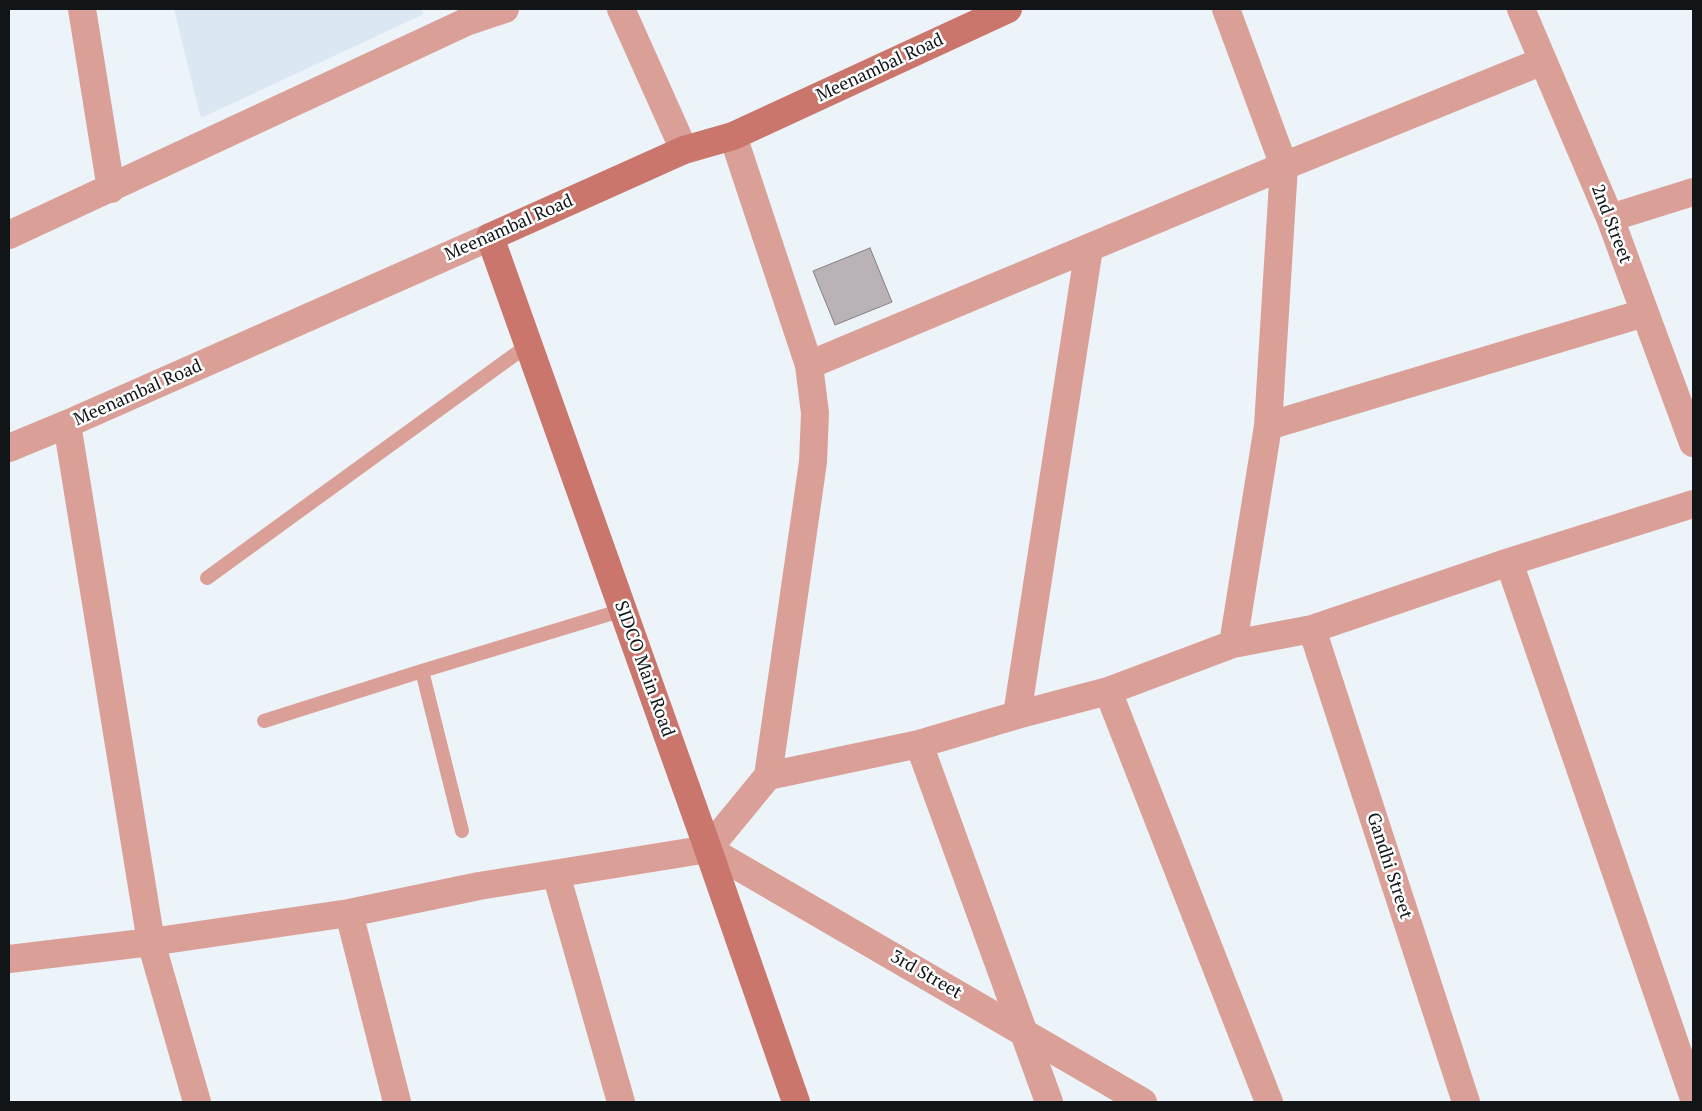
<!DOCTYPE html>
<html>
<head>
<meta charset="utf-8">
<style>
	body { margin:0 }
	#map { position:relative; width:1702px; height:1111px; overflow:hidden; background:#ecf3f9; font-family:"PT Serif",serif }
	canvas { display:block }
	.frame { position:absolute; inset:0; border:10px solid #121517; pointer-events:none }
</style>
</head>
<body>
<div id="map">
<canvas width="1702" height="1111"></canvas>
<div class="frame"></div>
</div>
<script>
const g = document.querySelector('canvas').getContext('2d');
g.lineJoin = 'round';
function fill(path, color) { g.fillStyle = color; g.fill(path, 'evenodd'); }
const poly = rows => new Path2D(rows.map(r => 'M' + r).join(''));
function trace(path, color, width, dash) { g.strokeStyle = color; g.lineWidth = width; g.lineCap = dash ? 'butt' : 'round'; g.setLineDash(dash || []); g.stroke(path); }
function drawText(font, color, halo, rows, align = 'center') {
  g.font = font + ' "PT Serif",serif'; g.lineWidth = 5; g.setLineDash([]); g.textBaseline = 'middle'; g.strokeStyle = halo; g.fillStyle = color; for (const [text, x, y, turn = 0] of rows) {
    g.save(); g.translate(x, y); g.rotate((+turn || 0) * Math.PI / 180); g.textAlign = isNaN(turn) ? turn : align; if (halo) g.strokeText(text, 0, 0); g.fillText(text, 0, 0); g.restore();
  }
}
const built = poly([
	[174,9,421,9,424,14,201,118]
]);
const building = poly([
	[870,248,892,302,835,325,813,271,870,248]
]);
const service = poly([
	[207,578,528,345],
	[264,721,422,671],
	[462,831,422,671,623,610]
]);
const minor = poly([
	[82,9,111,189],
	[621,9,684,150],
	[1226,9,1284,166,1268,426,1233,644],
	[1521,9,1610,218,1693,443],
	[1610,218,1693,192],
	[9,235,466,22,505,9],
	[809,365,1284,166,1543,61],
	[67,424,151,942,197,1102],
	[1268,426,1644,313],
	[1509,562,1693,1096],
	[1312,629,1466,1102],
	[1108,691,1269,1102],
	[1017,715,1089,248],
	[919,744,1049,1102],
	[768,776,919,744,1017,715,1108,691,1233,644,1312,629,1509,562,1693,504],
	[556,874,621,1102],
	[349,913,397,1102],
	[9,959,151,942,349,913,479,886,708,849,768,776,813,462,815,413,809,365,733,136]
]);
const tertiary = poly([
	[9,448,67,424,490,237],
	[708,849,1143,1102]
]);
const secondary = poly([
	[796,1102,708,849,490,237,684,150,733,136,1008,9]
]);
const streetNames = [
	["Meenambal Road",880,68,-25],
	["2nd Street",1611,224,69],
	["Meenambal Road",509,228,-24],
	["Meenambal Road",138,393,-24],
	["SIDCO Main Road",644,669,70],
	["Gandhi Street",1389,866,72],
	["3rd Street",926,975,30]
];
fill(built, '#dbe8f3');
fill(building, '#b9b3b8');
trace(building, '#857f84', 1);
trace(service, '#daa098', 14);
trace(minor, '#daa098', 28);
trace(tertiary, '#daa098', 28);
trace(secondary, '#ca766c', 28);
drawText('18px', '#121517', '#fff', streetNames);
</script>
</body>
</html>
